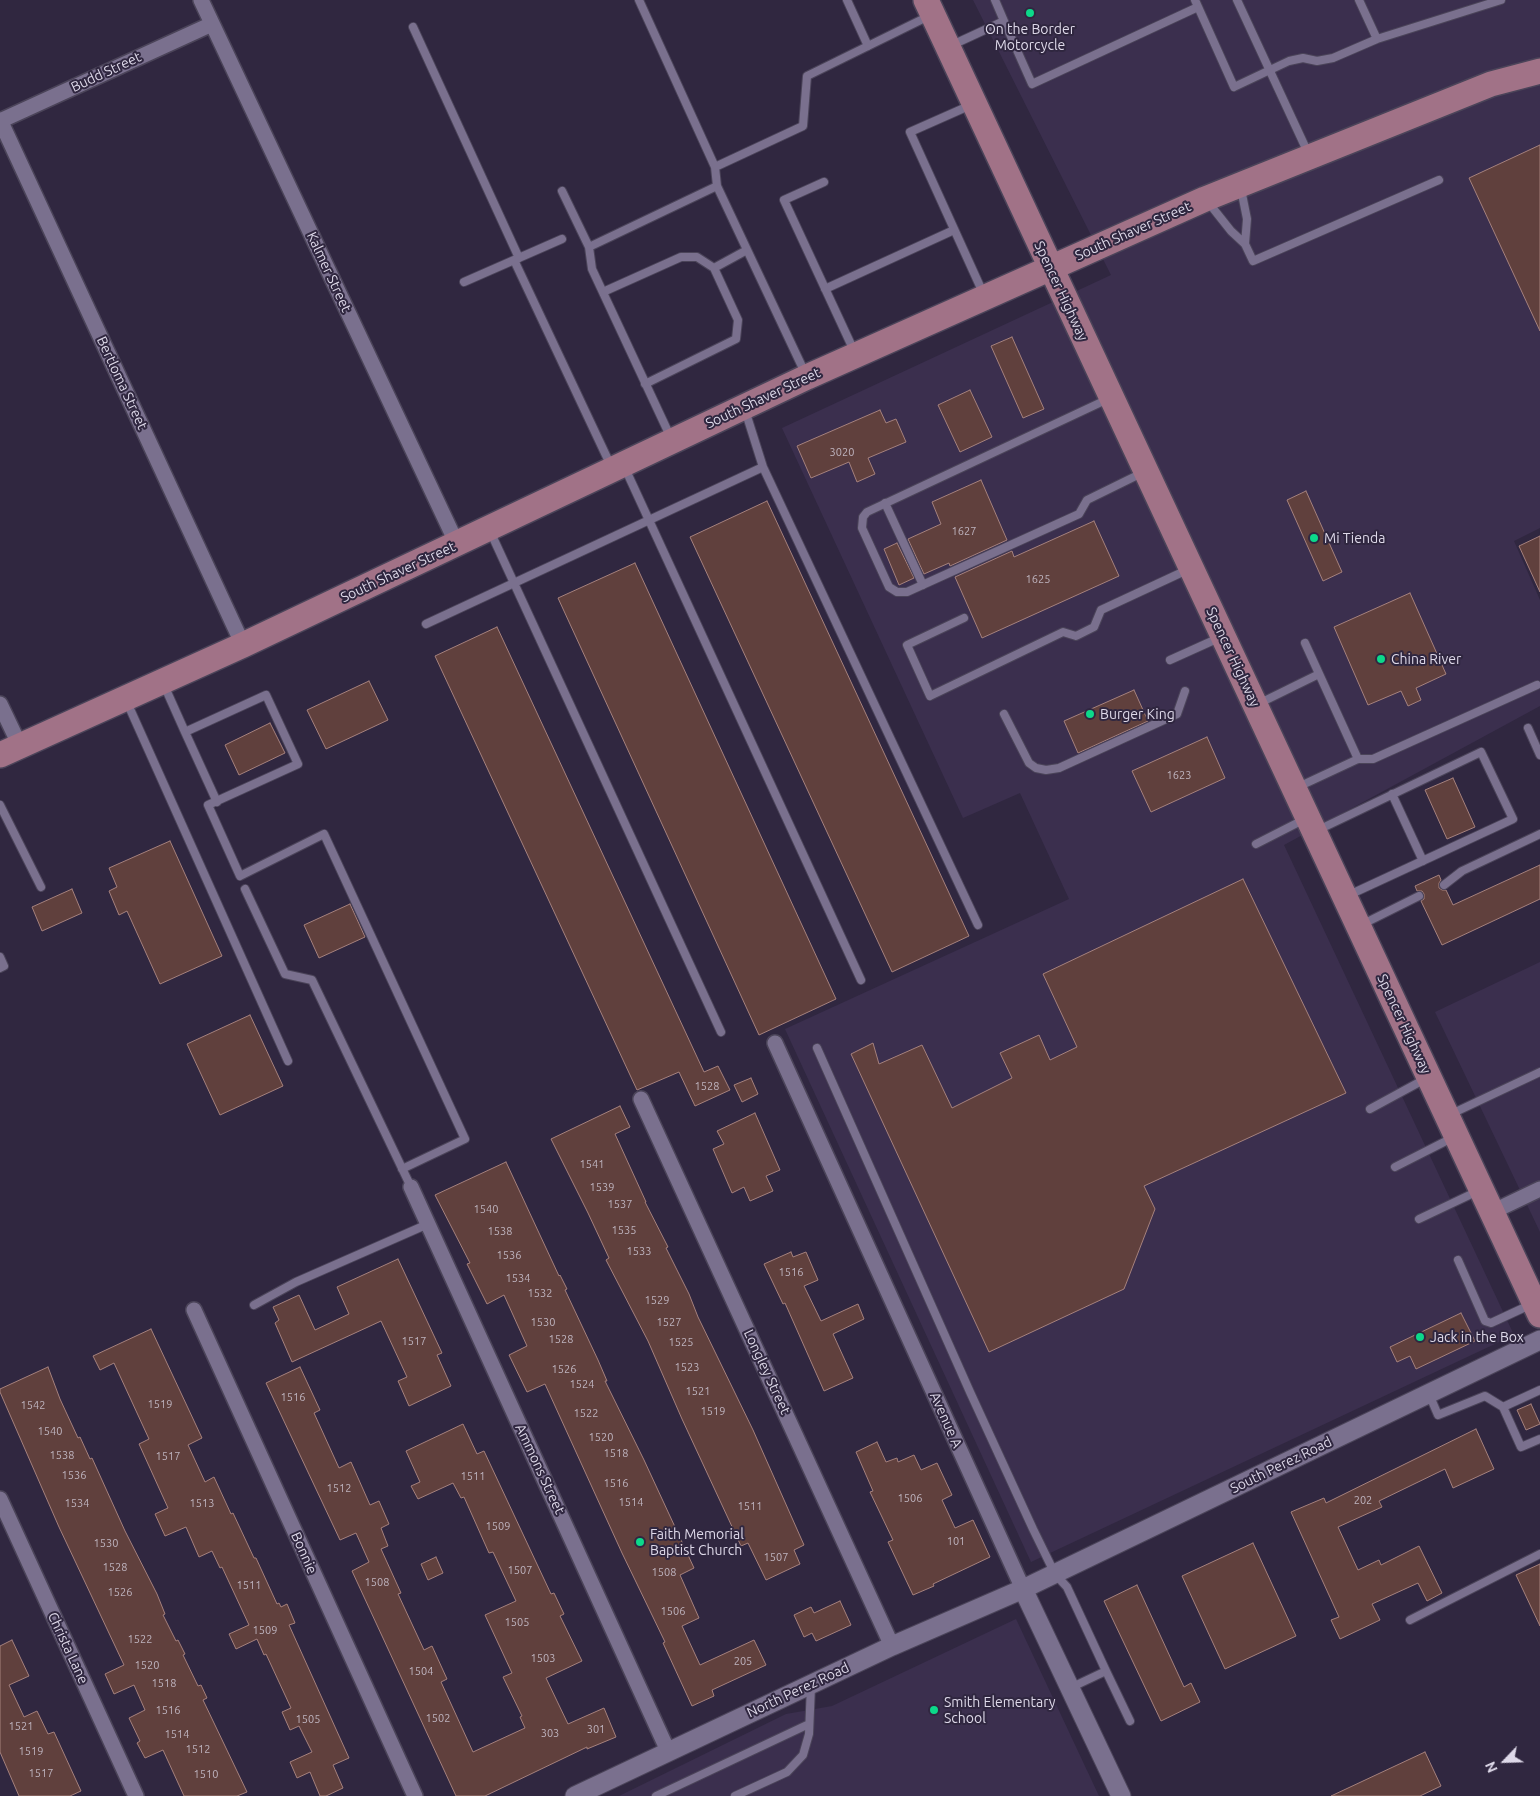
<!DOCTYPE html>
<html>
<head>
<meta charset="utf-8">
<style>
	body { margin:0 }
	#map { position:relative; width:1540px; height:1796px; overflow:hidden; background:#302740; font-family:Ubuntu,sans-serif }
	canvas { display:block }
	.north { position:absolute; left:1480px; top:1736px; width:50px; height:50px; -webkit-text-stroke:4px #302740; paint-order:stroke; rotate:246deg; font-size:14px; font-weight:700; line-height:20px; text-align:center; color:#ded9e9 }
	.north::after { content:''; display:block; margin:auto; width:18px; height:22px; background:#ded9e9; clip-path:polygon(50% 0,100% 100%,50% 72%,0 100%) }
</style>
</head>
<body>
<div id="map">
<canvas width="1540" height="1796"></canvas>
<div class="north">N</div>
</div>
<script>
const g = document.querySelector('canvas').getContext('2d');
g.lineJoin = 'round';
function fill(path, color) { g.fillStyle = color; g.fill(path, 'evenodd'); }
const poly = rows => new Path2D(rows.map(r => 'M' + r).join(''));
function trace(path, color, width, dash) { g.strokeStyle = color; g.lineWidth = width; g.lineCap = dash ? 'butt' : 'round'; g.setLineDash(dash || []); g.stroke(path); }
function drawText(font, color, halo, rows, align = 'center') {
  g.font = font + ' Ubuntu,sans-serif'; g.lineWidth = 4; g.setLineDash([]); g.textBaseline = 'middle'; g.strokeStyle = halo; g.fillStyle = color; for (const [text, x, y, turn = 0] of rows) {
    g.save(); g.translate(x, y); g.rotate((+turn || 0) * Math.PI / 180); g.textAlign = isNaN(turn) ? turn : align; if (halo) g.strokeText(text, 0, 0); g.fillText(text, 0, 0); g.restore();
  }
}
const built = poly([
	[973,0,1540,0,1540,528,1514,541,1540,600,1540,706,1284,845,1514,1335,1031,1562,785,1029,1069,899,1020,793,963,818,782,428,1111,275],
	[1540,962,1540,1232,1435,1012],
	[1016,1619,1099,1796,619,1796,786,1714,832,1706]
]);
const building = poly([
	[1540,145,1540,331,1469,178,1540,145],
	[1012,337,1044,409,1023,418,991,346,1012,337],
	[970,390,992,437,960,452,938,405,970,390],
	[880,410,886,423,896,419,906,442,868,458,875,474,857,482,849,462,811,478,797,446,880,410],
	[981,480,1007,540,950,566,949,563,924,574,908,539,941,524,932,502,981,480],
	[1306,491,1342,572,1323,581,1287,500,1306,491],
	[767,501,969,936,892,972,690,537,767,501],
	[1094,521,1119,576,982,638,955,577,1012,551,1014,557,1094,521],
	[1540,536,1540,592,1519,546,1540,536],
	[897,543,914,578,899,585,884,549,897,543],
	[635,563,836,999,759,1035,558,598,635,563],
	[1410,593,1446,674,1416,688,1421,700,1408,706,1401,691,1368,705,1334,627,1410,593],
	[497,627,704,1072,718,1066,730,1090,695,1106,679,1072,637,1090,435,656,497,627],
	[369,681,388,720,326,749,307,710,369,681],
	[1134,690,1148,721,1078,753,1064,721,1134,690],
	[270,723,285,753,239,775,225,745,270,723],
	[1207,737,1225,778,1151,812,1132,771,1207,737],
	[1453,778,1475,827,1447,839,1425,790,1453,778],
	[170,841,222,956,160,984,127,911,119,915,109,891,117,887,109,868,170,841],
	[1540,865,1540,899,1442,945,1421,901,1424,899,1424,894,1422,891,1417,891,1415,886,1439,875,1441,880,1439,883,1439,888,1442,890,1446,890,1453,905,1540,865],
	[1243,879,1346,1093,1144,1186,1155,1209,1124,1289,989,1352,851,1054,873,1043,879,1064,922,1045,952,1108,1012,1078,1000,1053,1039,1035,1050,1060,1077,1047,1043,974,1243,879],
	[72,889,82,913,42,931,32,907,72,889],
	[350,904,365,937,319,958,304,925,350,904],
	[250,1015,283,1086,220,1115,187,1044,250,1015],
	[751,1078,758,1094,742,1102,734,1085,751,1078],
	[620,1106,630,1127,615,1134,646,1202,645,1202,668,1247,666,1248,689,1294,698,1317,753,1430,804,1545,794,1550,800,1564,766,1580,748,1543,741,1546,682,1419,648,1341,606,1260,609,1258,588,1213,551,1139,620,1106],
	[755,1113,780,1170,766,1176,773,1191,750,1201,744,1187,732,1193,713,1149,724,1144,717,1131,755,1113],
	[506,1162,559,1276,560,1275,567,1289,565,1290,598,1360,607,1381,605,1381,644,1460,694,1568,680,1575,699,1618,682,1626,700,1665,754,1640,766,1665,712,1690,714,1696,692,1706,663,1643,665,1642,622,1553,545,1384,527,1392,509,1355,527,1346,504,1295,487,1304,467,1264,470,1263,435,1195,506,1162],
	[791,1252,793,1257,806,1252,818,1280,804,1286,821,1321,858,1304,864,1319,833,1334,853,1378,824,1391,785,1303,783,1304,764,1264,791,1252],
	[398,1259,442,1353,437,1355,451,1386,409,1406,398,1381,407,1377,381,1321,292,1362,275,1323,279,1320,273,1307,299,1295,315,1330,349,1314,337,1287,398,1259],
	[1461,1313,1475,1341,1416,1369,1410,1356,1397,1362,1390,1347,1461,1313],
	[151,1329,202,1438,188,1445,205,1482,214,1477,231,1514,233,1513,254,1558,256,1558,277,1604,279,1603,281,1607,287,1604,295,1623,289,1625,349,1758,333,1765,343,1788,326,1796,320,1796,310,1772,297,1778,290,1762,312,1752,299,1726,290,1730,282,1712,291,1708,266,1654,264,1655,257,1639,236,1649,229,1634,249,1625,222,1567,220,1568,212,1551,199,1557,186,1527,165,1536,155,1514,168,1508,139,1444,149,1439,114,1363,100,1370,93,1356,151,1329],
	[48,1367,60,1399,78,1438,80,1437,90,1459,92,1458,125,1531,157,1594,165,1614,163,1615,176,1641,178,1640,185,1654,183,1655,198,1686,201,1685,207,1698,203,1700,247,1792,237,1796,184,1796,163,1750,145,1758,137,1743,140,1741,129,1718,145,1710,134,1685,114,1694,105,1674,124,1665,59,1527,0,1392,0,1389,48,1367],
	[300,1367,320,1410,314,1413,339,1468,351,1462,370,1505,379,1501,389,1524,381,1528,388,1546,381,1549,401,1593,398,1594,424,1650,432,1646,447,1679,441,1682,473,1752,525,1728,520,1717,522,1716,503,1677,512,1673,485,1615,516,1601,493,1552,489,1553,464,1497,461,1498,453,1483,418,1499,411,1486,420,1482,406,1451,463,1424,477,1454,484,1451,551,1594,554,1593,564,1614,560,1616,582,1661,546,1678,568,1724,604,1708,616,1737,587,1749,587,1747,485,1796,456,1796,352,1571,369,1562,356,1533,340,1540,266,1383,300,1367],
	[1531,1404,1540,1424,1526,1430,1517,1410,1531,1404],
	[1476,1429,1494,1469,1453,1488,1445,1469,1379,1501,1382,1507,1338,1527,1358,1570,1379,1560,1381,1565,1419,1546,1442,1593,1427,1601,1418,1583,1372,1604,1380,1620,1340,1639,1331,1620,1339,1617,1291,1512,1324,1498,1326,1503,1476,1429],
	[877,1442,886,1462,897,1458,898,1462,914,1455,921,1470,937,1463,952,1495,942,1500,955,1528,973,1520,990,1557,933,1584,934,1586,913,1595,888,1542,893,1540,870,1492,873,1491,856,1452,877,1442],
	[1253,1543,1296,1636,1225,1669,1182,1576,1253,1543],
	[436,1557,443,1573,428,1580,421,1564,436,1557],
	[1540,1564,1540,1626,1516,1575,1540,1564],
	[1137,1585,1184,1687,1191,1683,1200,1702,1161,1721,1104,1601,1137,1585],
	[840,1601,851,1625,816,1641,812,1633,804,1637,794,1615,811,1607,814,1613,840,1601],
	[12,1640,29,1676,9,1685,24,1717,37,1711,48,1734,54,1732,81,1791,70,1796,19,1796,0,1752,0,1646,12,1640],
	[1425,1752,1441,1786,1420,1796,1331,1796,1425,1752]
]);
const service = poly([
	[639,0,715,167,717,186,806,375],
	[847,0,868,46],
	[1195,0,1234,87,1289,61,1303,58,1317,61,1333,58,1377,39,1501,0],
	[1237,0,1309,155],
	[1359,0,1377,39],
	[1004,21,1032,84,1198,7],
	[413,27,519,258],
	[950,46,1004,21,995,0],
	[971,105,910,132,984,295],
	[715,167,803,126,807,76,929,16],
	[824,182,784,200,855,353],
	[1241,189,1247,219,1245,244],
	[562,191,589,247,592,269,671,438],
	[1208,202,1231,231,1245,244,1253,261,1439,180],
	[589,247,717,186],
	[514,260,611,466],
	[464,282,562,239],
	[825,289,954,230],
	[603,292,681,257,697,257,714,268],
	[645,384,736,339,738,320,714,268,747,250],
	[1108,399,867,512,863,517,862,528,889,587,897,592,907,592,1079,514,1087,500,1144,472],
	[745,410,763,467,978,925],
	[624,466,861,980],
	[885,503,923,585],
	[490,531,721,1032],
	[964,618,907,645,930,696,1063,632,1076,636,1094,627,1101,610,1187,570],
	[426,624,763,467],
	[1305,643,1358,759],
	[1170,660,1221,637],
	[164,685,185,732,266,695,298,764,208,805,240,876,324,834,465,1139,402,1169],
	[126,700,288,1061],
	[1258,704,1319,674],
	[1004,714,1029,763,1036,768,1046,770,1059,768,1177,714,1185,691],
	[1528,728,1540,755],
	[185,732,217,802],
	[1298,787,1358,759,1373,759,1537,685],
	[1392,794,1423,861],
	[0,805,41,887],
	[1316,831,1481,752,1513,819,1349,895],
	[1256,844,1305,819],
	[1444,885,1462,871,1540,834],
	[245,889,285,974,312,980,411,1187],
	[1363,924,1419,896],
	[0,957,4,966,0,968],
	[817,1048,970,1392,1033,1529,1055,1574,1067,1587,1106,1671],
	[1370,1109,1427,1078],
	[1449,1115,1540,1072],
	[1395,1167,1452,1138],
	[1419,1219,1478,1191],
	[1458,1260,1485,1321,1491,1323,1532,1304],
	[254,1305,296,1282,428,1224],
	[1540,1390,1503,1407,1521,1447,1540,1439],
	[1429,1394,1438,1415,1485,1396,1503,1407],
	[1410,1620,1540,1554],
	[1070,1688,1106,1671,1130,1721],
	[656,1796,809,1724],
	[735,1796,787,1772,803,1755,809,1734,811,1686]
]);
const minor = poly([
	[201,0,457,544],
	[0,120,243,645],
	[0,121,212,24],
	[0,704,20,746],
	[775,1043,1023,1589],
	[641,1099,892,1646],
	[411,1187,668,1751],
	[1492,1212,1540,1189],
	[194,1310,415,1796],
	[0,1499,136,1796]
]);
const tertiary = poly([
	[1023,1589,1121,1796],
	[575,1796,892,1646,1023,1589,1540,1340]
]);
const primary = poly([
	[926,0,1540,1315],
	[0,755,243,645,807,377,1205,199,1491,84,1540,71]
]);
const markers = [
	[1030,13,5,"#0cd98a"],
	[1314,538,5,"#0cd98a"],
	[1381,659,5,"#0cd98a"],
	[1090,714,5,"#0cd98a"],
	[1420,1337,5,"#0cd98a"],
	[640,1542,5,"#0cd98a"],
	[934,1710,5,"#0cd98a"]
];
const numberNames = [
	["3020",842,452],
	["1627",964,531],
	["1625",1038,579],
	["1623",1179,775],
	["1528",707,1086],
	["1541",592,1164],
	["1539",602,1187],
	["1537",620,1204],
	["1540",486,1209],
	["1535",624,1230],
	["1538",500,1231],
	["1533",639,1251],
	["1536",509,1255],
	["1516",791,1272],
	["1534",518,1278],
	["1532",540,1293],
	["1529",657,1300],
	["1530",543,1322],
	["1527",669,1322],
	["1528",561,1339],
	["1517",414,1341],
	["1525",681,1342],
	["1523",687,1367],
	["1526",564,1369],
	["1524",582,1384],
	["1521",698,1391],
	["1516",293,1397],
	["1519",160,1404],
	["1542",33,1405],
	["1519",713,1411],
	["1522",586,1413],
	["1540",50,1431],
	["1520",601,1437],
	["1518",616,1453],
	["1538",62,1455],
	["1517",168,1456],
	["1536",74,1475],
	["1511",473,1476],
	["1516",616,1483],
	["1512",339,1488],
	["1506",910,1498],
	["202",1363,1500],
	["1514",631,1502],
	["1534",77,1503],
	["1513",202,1503],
	["1511",750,1506],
	["1509",498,1526],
	["101",956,1541],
	["1530",106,1543],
	["1507",776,1557],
	["1528",115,1567],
	["1507",520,1570],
	["1508",664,1572],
	["1508",377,1582],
	["1511",249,1585],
	["1526",120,1592],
	["1506",673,1611],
	["1505",517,1622],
	["1509",265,1630],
	["1522",140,1639],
	["1503",543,1658],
	["205",743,1661],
	["1520",147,1665],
	["1504",421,1671],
	["1518",164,1683],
	["1516",168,1710],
	["1502",438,1718],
	["1505",308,1719],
	["1521",21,1726],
	["301",596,1729],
	["303",550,1733],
	["1514",177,1734],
	["1512",198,1749],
	["1519",31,1751],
	["1517",41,1773],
	["1510",206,1774]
];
const poiNames = [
	["On the Border",1030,29,"center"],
	["Motorcycle",1030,45,"center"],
	["Mi Tienda",1324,538],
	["China River",1391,659],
	["Burger King",1100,714],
	["Jack in the Box",1430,1337],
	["Faith Memorial",650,1534],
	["Baptist Church",650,1550],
	["Smith Elementary",944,1702],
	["School",944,1718]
];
const streetNames = [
	["Budd Street",106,72,-25],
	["South Shaver Street",1133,231,-24],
	["Kalmer Street",329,272,65],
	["Spencer Highway",1061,291,65],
	["Bertloma Street",122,383,65],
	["South Shaver Street",763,398,-25],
	["South Shaver Street",398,572,-25],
	["Spencer Highway",1233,657,65],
	["Spencer Highway",1404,1024,65],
	["Longley Street",767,1372,65],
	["Avenue A",946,1420,66],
	["South Perez Road",1281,1465,-26],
	["Ammons Street",540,1469,65],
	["Bonnie",304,1553,66],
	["Christa Lane",68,1648,65],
	["North Perez Road",798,1690,-25]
];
fill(built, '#3b2f4e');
fill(building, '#60403d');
trace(building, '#a5817d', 1);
trace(service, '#4b4459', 10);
trace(minor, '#4b4459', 18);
trace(tertiary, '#4b4459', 21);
trace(primary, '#4b4459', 28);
trace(service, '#7a708e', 8);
trace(minor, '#7a708e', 15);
trace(tertiary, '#7a708e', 19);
trace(primary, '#a17287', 25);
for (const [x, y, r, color] of markers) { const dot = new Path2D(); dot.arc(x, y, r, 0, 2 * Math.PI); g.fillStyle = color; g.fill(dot); trace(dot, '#302740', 2); }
drawText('11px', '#beb3be', null, numberNames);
drawText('14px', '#ded9e9', '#302740', poiNames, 'left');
drawText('14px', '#ded9e9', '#302740', streetNames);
</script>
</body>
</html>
